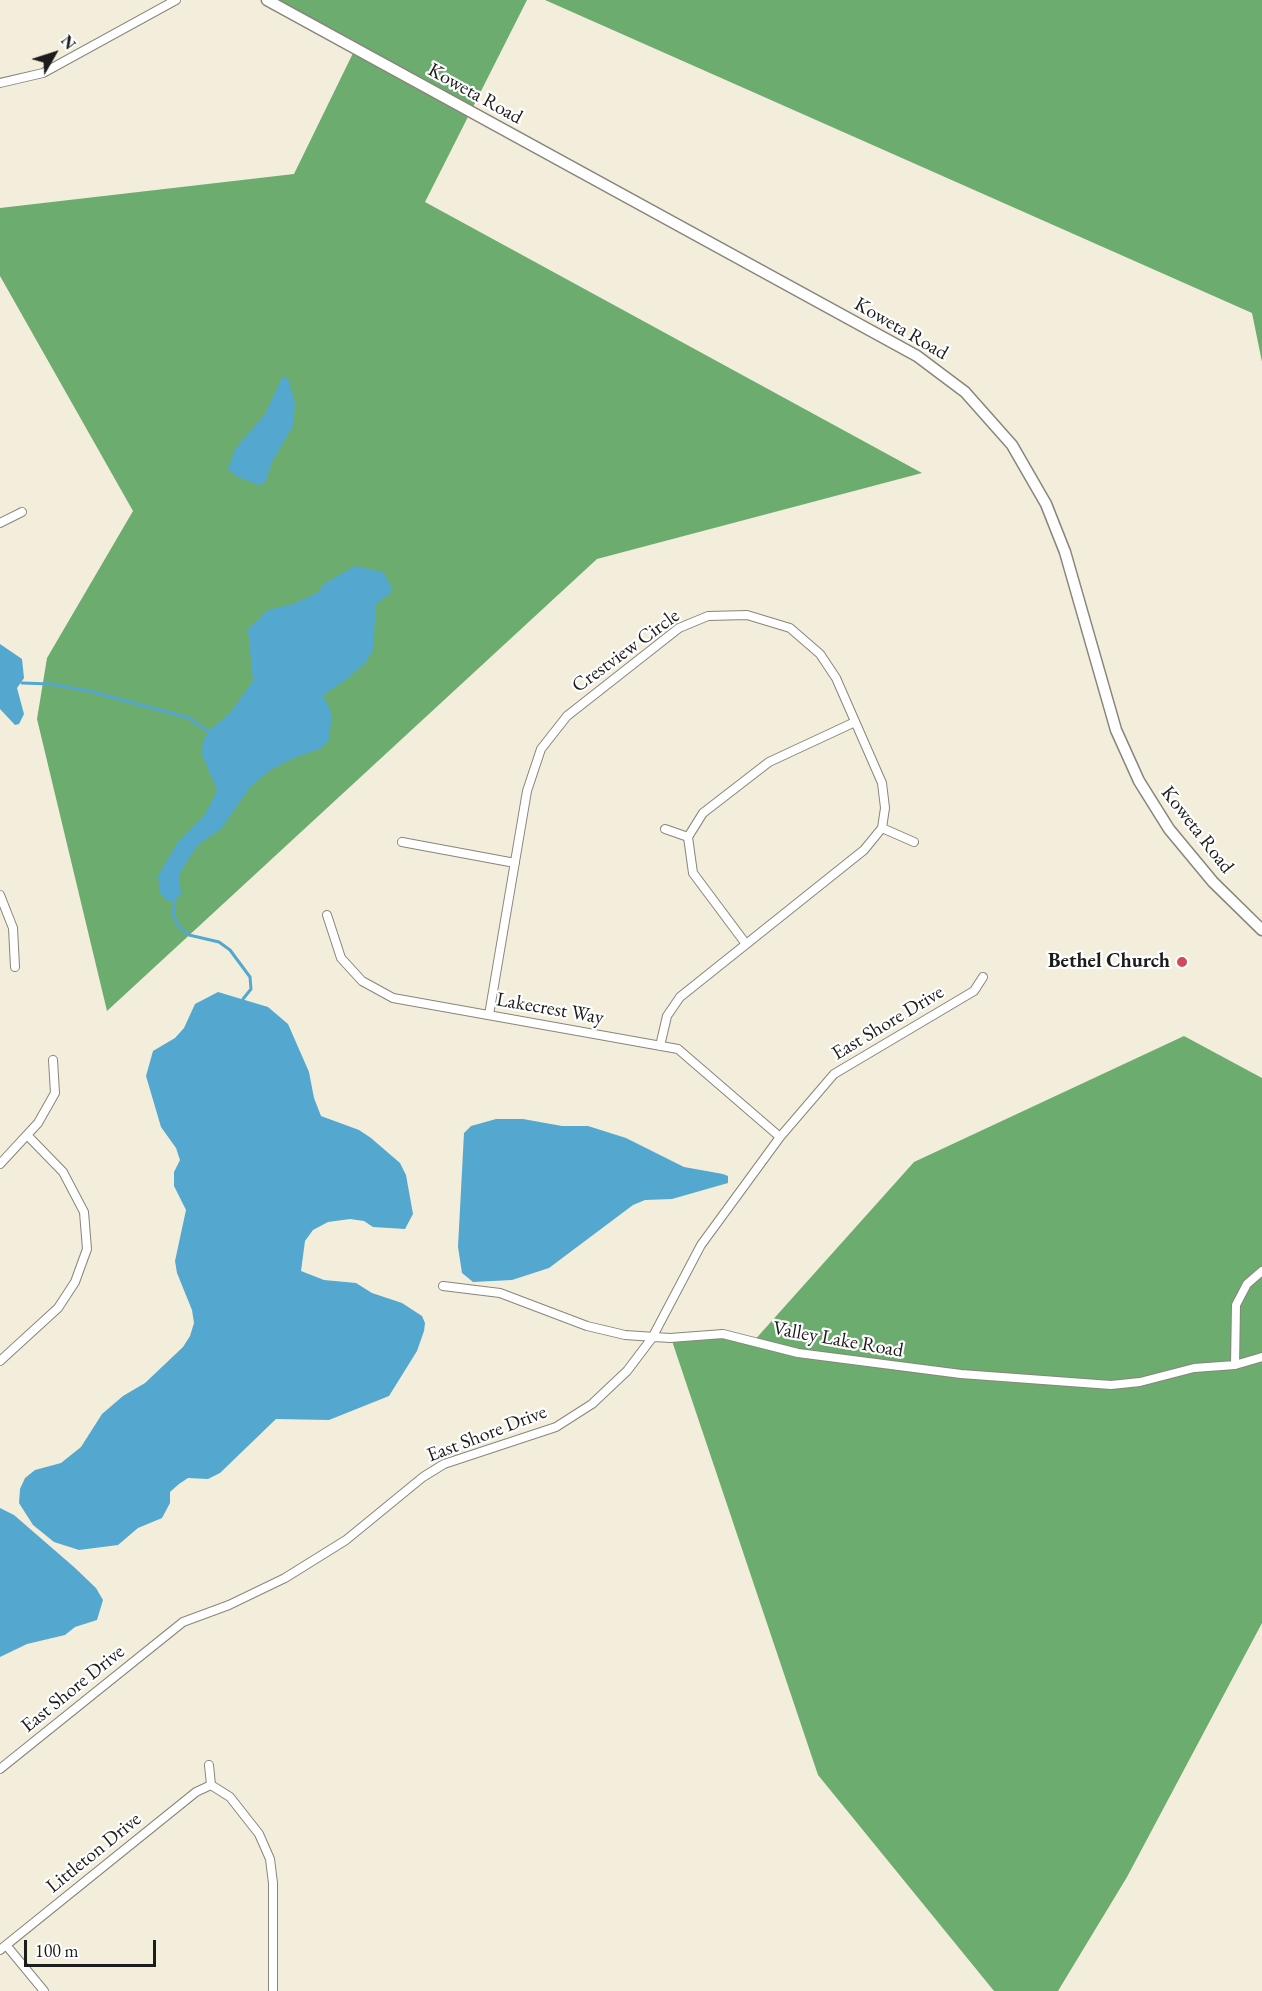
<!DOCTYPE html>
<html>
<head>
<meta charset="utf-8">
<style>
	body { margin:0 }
	#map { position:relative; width:1262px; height:1991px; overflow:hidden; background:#f3eedb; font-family:"EB Garamond",serif }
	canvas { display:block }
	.north { position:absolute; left:24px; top:24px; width:60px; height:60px; -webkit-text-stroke:4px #fff; paint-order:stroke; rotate:51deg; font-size:16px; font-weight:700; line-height:24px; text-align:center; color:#1c1c1c }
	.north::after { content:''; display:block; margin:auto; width:21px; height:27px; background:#1c1c1c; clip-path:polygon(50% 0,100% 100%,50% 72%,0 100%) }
	.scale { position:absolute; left:24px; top:1940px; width:132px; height:27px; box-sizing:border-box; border:3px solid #1c1c1c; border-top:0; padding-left:8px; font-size:18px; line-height:21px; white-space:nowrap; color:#1c1c1c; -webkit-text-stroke:4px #fff; paint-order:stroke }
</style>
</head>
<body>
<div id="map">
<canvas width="1262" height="1991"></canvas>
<div class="north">N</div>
<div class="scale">100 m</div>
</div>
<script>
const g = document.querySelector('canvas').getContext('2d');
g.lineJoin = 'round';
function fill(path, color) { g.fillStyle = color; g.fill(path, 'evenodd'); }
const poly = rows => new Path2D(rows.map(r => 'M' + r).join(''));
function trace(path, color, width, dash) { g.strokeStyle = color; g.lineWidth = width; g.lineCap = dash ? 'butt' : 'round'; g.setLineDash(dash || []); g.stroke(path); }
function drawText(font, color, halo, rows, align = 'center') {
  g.font = font + ' "EB Garamond",serif'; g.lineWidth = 4.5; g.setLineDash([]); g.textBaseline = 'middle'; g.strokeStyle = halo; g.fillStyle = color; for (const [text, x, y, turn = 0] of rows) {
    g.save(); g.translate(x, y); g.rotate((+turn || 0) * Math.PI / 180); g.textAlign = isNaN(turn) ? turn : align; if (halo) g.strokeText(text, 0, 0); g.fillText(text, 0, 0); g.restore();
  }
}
const forest = poly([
	[274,0,527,0,425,202,922,473,597,559,107,1011,37,719,47,658,133,511,0,276,0,208,294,174,356,47],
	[545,0,1262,0,1262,362,1252,313],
	[1184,1036,1262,1078,1262,1623,1127,1877,1058,1991,994,1991,818,1775,671,1338,699,1331,752,1343,914,1162]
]);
const water = poly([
	[283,376,288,379,295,403,293,426,272,462,265,483,258,485,236,476,228,469,235,449,265,414],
	[355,566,383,572,392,588,391,593,376,604,373,650,366,662,347,679,323,695,332,714,329,740,320,749,296,757,272,769,251,786,221,829,199,844,191,855,179,874,181,894,175,900,168,902,160,893,158,876,178,842,206,813,217,790,202,754,203,741,210,730,230,713,253,681,248,629,268,610,293,604,317,593,325,583],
	[0,644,22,659,24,678,17,688,24,714,19,724,15,725,0,709],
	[218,992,268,1007,288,1024,309,1072,314,1098,321,1116,359,1130,371,1138,400,1163,406,1175,413,1214,405,1229,373,1227,364,1221,350,1219,328,1222,313,1230,305,1241,301,1271,324,1280,356,1283,372,1293,402,1303,422,1316,425,1323,424,1331,417,1351,389,1396,329,1420,276,1419,220,1473,208,1479,188,1478,179,1484,170,1492,170,1503,162,1518,138,1528,118,1545,79,1550,54,1542,33,1525,19,1503,20,1489,25,1478,35,1470,61,1463,81,1447,102,1414,123,1396,145,1383,183,1347,190,1336,194,1323,192,1310,177,1273,175,1261,186,1210,174,1186,174,1172,180,1160,176,1148,161,1127,146,1076,153,1051,175,1038,184,1028,195,1004],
	[496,1119,523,1119,562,1126,588,1126,626,1138,684,1167,723,1174,728,1176,728,1183,672,1199,645,1200,633,1205,549,1268,512,1280,473,1282,462,1273,458,1247,464,1133,471,1126],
	[0,1508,14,1515,74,1567,96,1588,103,1600,97,1620,75,1627,65,1635,27,1644,0,1657]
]);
const stream = poly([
	[22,683,50,684,89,691,189,718,209,732],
	[175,900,173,915,179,926,189,935,219,942,230,950,250,977,251,989,243,999]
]);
const minor = poly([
	[0,83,43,73,176,0],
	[0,523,22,512],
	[882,828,914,842],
	[665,829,688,837],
	[402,842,515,863],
	[0,895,13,928,15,967],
	[327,915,341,958,362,981,393,998,678,1049,780,1137],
	[746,944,693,873,688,837,703,813,769,762,855,722],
	[489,1015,527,791,541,749,567,716,679,628,708,616,747,615,790,628,820,654,836,678,882,783,885,808,882,828,864,850,680,997,667,1016,660,1046],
	[0,1164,38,1123,55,1093,53,1060],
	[443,1286,500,1293,587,1326,625,1335,670,1338,723,1334,798,1353,961,1374,1111,1385,1140,1382,1194,1368,1235,1365,1262,1357],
	[0,1361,58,1308,75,1282,87,1249,84,1212,63,1172,27,1135],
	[1235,1365,1236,1305,1247,1284,1262,1271],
	[209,1765,211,1785],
	[0,1769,183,1622,229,1605,285,1578,346,1540,423,1477,444,1464,556,1427,592,1404,627,1371,652,1338,701,1245,780,1137,834,1074,974,991,983,977],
	[6,1945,44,1991],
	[0,1950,196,1792,211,1785,230,1797,259,1834,270,1859,273,1883,273,1991]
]);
const tertiary = poly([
	[267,0,917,356,965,392,1012,445,1046,504,1065,552,1116,730,1139,781,1169,829,1213,882,1262,930]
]);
const markers = [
	[1182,962,6,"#d1495b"]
];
const streetNames = [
	["Koweta Road",475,94,29],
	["Koweta Road",901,329,30],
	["Crestview Circle",626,651,-36],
	["Koweta Road",1197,830,52],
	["Lakecrest Way",550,1009,10],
	["East Shore Drive",888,1023,-31],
	["Valley Lake Road",838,1340,10],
	["East Shore Drive",487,1434,-21],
	["East Shore Drive",73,1689,-39],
	["Littleton Drive",94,1853,-39]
];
const poiNames = [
	["Bethel Church",1170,962]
];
fill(forest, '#6cac6f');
fill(water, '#54a7cf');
trace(stream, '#54a7cf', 3);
trace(minor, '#88857c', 10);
trace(tertiary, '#88857c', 13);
trace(minor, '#fff', 8);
trace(tertiary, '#fff', 10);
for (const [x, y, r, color] of markers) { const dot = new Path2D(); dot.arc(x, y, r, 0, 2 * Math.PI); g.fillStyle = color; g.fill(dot); trace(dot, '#fff', 2); }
drawText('20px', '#1c1c1c', '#fff', streetNames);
drawText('bold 20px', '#1c1c1c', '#fff', poiNames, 'right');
</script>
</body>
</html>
